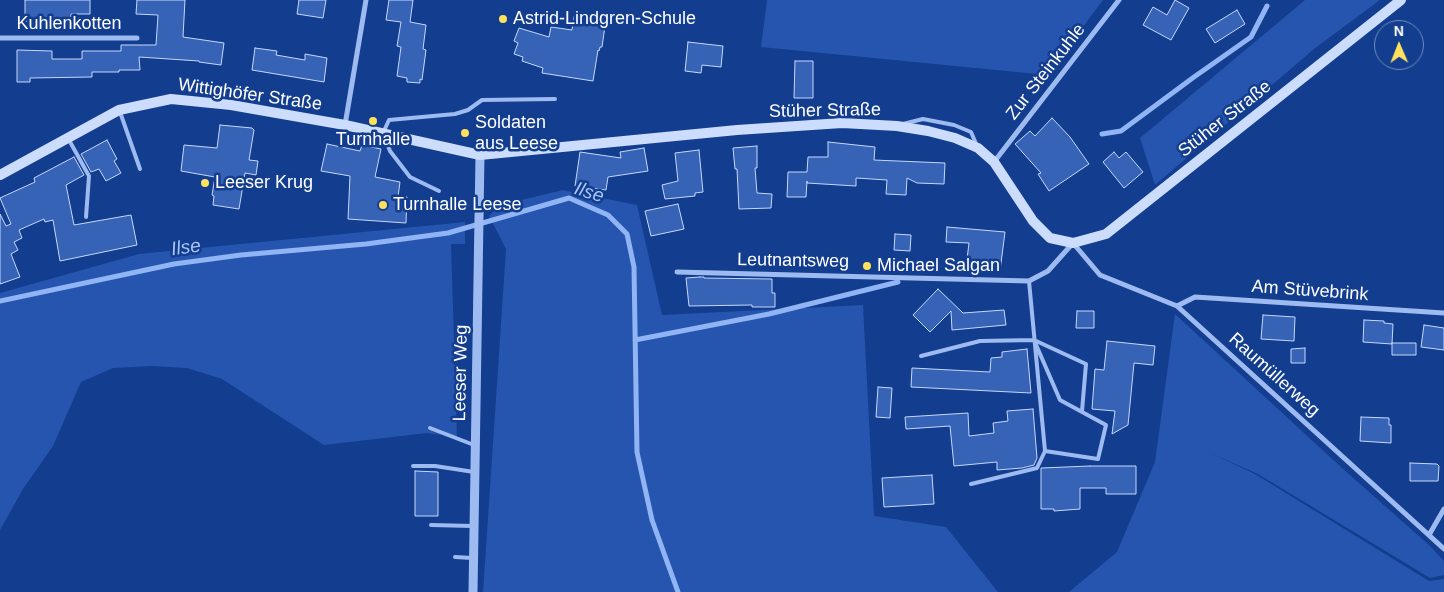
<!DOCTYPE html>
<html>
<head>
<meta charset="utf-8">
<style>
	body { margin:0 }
	#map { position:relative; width:1444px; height:592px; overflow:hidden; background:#133d8f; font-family:Helvetica,sans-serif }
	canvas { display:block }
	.north { position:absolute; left:1374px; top:20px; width:50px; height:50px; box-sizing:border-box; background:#133d8f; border:1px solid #718bbc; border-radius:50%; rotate:359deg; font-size:14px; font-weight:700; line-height:20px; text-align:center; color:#fff }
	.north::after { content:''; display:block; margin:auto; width:18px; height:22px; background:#ffe15e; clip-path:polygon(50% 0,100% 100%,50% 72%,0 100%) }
</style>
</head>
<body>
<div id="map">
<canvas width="1444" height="592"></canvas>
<div class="north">N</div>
</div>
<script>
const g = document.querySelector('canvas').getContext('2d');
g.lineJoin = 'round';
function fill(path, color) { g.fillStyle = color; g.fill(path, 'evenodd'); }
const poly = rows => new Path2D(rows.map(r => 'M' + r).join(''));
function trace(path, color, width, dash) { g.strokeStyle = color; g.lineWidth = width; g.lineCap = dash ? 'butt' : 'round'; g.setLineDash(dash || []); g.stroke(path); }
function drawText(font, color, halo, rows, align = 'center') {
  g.font = font + ' Helvetica,sans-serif'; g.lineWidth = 5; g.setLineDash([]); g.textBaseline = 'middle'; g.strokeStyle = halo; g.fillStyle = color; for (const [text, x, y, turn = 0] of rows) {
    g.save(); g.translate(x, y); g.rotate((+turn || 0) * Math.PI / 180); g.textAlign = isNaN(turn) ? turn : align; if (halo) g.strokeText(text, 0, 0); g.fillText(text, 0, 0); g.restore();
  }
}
const green = poly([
	[767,0,1103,0,1047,75,761,47],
	[1305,0,1380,0,1314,49,1155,185,1140,138],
	[563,190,637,205,662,315,863,305,874,516,946,527,998,592,483,592,506,249,489,216,500,205],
	[465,222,465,244,451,244,457,437,427,433,324,445,222,379,187,368,151,366,113,368,81,382,53,446,23,489,0,530,0,293,139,254],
	[1175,314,1342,468,1429,545,1444,561,1444,575,1430,578,1258,474,1210,453,1255,474,1429,581,1444,579,1444,592,1069,592,1117,552,1155,462]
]);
const stream = poly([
	[1102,134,1121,131,1194,77,1251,37,1267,6],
	[0,301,174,264,241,255,366,244,448,233,569,198,608,215,627,234,634,267,637,452,652,520,678,592],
	[635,340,769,314,898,282]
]);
const building = poly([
	[25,0,90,0,90,14,71,14,71,21,25,21,25,0],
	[137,0,185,0,183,37,224,43,221,65,199,62,199,61,139,57,140,70,119,70,119,72,92,72,92,77,30,78,30,82,17,82,17,50,52,51,52,59,82,59,82,51,121,51,121,45,156,45,158,15,136,14,137,0],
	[299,0,326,0,323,18,297,14,299,0],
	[389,0,413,0,410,22,426,25,423,49,426,50,422,80,420,79,420,83,407,82,407,78,397,76,401,47,397,46,401,22,386,20,389,0],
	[1175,0,1189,8,1171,40,1143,25,1153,7,1167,15,1175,0],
	[1237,10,1245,24,1215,43,1206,29,1237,10],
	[574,17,596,21,596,24,605,26,602,47,600,47,599,51,598,50,593,81,542,73,543,68,522,61,523,57,514,54,518,43,514,41,519,28,549,37,551,27,572,30,574,17],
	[688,42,723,46,721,67,702,65,701,73,685,71,688,42],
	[255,48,277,51,276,55,305,60,305,54,327,58,324,82,252,70,255,48],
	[795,61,813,61,813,98,794,98,795,61],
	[1052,118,1070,137,1089,164,1049,191,1038,174,1041,173,1015,144,1030,131,1035,136,1052,118],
	[220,125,252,128,254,130,249,160,258,161,256,175,245,173,239,209,213,205,214,196,212,195,215,177,181,171,184,145,217,148,220,125],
	[107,140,117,159,114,161,121,173,106,181,99,169,91,172,81,154,107,140],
	[828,142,875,147,874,160,945,163,944,184,917,183,907,178,906,195,886,194,887,180,856,178,856,186,807,183,807,181,806,197,787,197,788,172,807,172,808,157,828,157,828,142],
	[327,144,360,151,362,145,381,149,375,177,400,182,398,197,407,197,406,223,348,219,350,176,321,171,327,144],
	[757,146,757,168,755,168,757,193,772,194,771,208,739,209,737,169,735,169,733,148,757,146],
	[644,148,648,171,608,177,606,190,575,186,580,152,621,158,620,152,644,148],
	[699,150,703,192,695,193,695,196,665,199,662,185,678,181,675,153,699,150],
	[1114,152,1119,158,1126,152,1143,172,1124,188,1103,162,1114,152],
	[74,157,84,175,66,185,74,225,131,215,137,245,60,261,53,220,45,222,44,219,19,230,22,238,14,242,18,250,11,254,20,277,0,284,0,214,6,226,11,224,0,198,35,182,34,178,74,157],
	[678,204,684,229,651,236,645,211,678,204],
	[947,227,1005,232,1000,271,966,267,969,243,946,242,947,227],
	[895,234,911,235,910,251,894,250,895,234],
	[700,277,704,277,704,278,772,279,772,293,775,293,775,307,752,307,752,305,689,306,686,278,700,277],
	[938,289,963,313,1004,310,1006,325,952,330,951,311,930,332,913,315,938,289],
	[1077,311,1094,311,1094,328,1076,328,1077,311],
	[1263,315,1295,317,1294,341,1261,339,1263,315],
	[1364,320,1384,321,1384,323,1393,324,1392,344,1363,342,1364,320],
	[1424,325,1444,328,1444,350,1421,347,1424,325],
	[1107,341,1155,346,1153,365,1134,363,1128,425,1112,434,1115,411,1092,409,1095,369,1104,370,1107,341],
	[1392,343,1416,343,1416,355,1392,355,1392,343],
	[1305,348,1305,363,1291,363,1291,349,1305,348],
	[1027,349,1031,393,911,387,912,368,990,372,991,358,1002,357,1002,352,1027,349],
	[878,387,892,388,890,418,876,417,878,387],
	[1033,409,1037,458,1034,465,1022,468,997,470,997,462,954,466,950,426,906,429,905,417,968,413,969,436,994,433,993,423,1008,421,1007,411,1033,409],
	[1361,417,1389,418,1389,425,1391,425,1391,443,1360,441,1361,417],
	[1410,463,1437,464,1439,466,1438,481,1410,481,1410,463],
	[1090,466,1136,466,1136,494,1106,494,1106,488,1080,488,1080,509,1054,511,1054,509,1041,509,1041,468,1090,466],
	[415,471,438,472,438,516,415,516,415,471],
	[932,475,934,504,884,507,882,478,932,475]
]);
const service = poly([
	[120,112,140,169],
	[903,124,923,119,954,125,971,132,977,146],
	[69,140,89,176,86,217],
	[439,191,410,177,390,151,383,133,389,120,455,114,468,110,482,100,555,99],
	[1034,340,1086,364,1082,411],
	[921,356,980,341,1034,340,1060,400,1106,425,1098,459,1045,451],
	[430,428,474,445],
	[413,466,435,466,474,472],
	[971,484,1037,468,1045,451,1029,281],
	[431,525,473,526],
	[455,557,472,558]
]);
const minor = poly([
	[0,38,137,38],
	[345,125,366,0],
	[994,162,1119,0],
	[677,272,1029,281,1048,271,1073,243,1100,275,1177,306,1444,549],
	[1177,306,1195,297,1444,313],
	[1429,535,1444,509]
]);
const tertiary = poly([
	[473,592,480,155]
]);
const secondary = poly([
	[0,175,119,110,171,99,231,105,345,125,480,155,737,130,842,123,897,126,928,131,955,138,978,148,994,162,1033,221,1050,238,1073,243,1106,234,1401,0]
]);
const markers = [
	[503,19,5,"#ffe15e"],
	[373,121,5,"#ffe15e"],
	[465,133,5,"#ffe15e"],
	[205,183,5,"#ffe15e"],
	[383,205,5,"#ffe15e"],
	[867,266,5,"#ffe15e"]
];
const poiNames = [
	["Astrid-Lindgren-Schule",513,19],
	["Soldaten",475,123],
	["aus Leese",475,144],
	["Turnhalle",373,140,"center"],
	["Leeser Krug",215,183],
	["Turnhalle Leese",393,205],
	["Michael Salgan",877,266]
];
const streetNames = [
	["Kuhlenkotten",69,24],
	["Zur Steinkuhle",1046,72,-52],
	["Wittighöfer Straße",250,95,8],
	["Stüher Straße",825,111,-1],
	["Stüher Straße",1225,119,-38],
	["Leutnantsweg",793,261,1],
	["Am Stüvebrink",1310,291,4],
	["Leeser Weg",461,373,-89],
	["Raumüllerweg",1274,375,42]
];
const waterNames = [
	["Ilse",589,193,18],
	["Ilse",186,248,-8]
];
fill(green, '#2555ae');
trace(stream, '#90b4f4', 5);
fill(building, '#3763b6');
trace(building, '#c5d8fc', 1);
trace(service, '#9ebbf1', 4);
trace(minor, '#9ebbf1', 5);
trace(tertiary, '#9ebbf1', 9);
trace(secondary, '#ccdcfc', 10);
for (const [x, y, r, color] of markers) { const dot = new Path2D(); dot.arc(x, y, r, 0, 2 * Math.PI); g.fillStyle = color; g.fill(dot); trace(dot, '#133d8f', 2); }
drawText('18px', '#fff', '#133d8f', poiNames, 'left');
drawText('18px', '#fff', '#133d8f', streetNames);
drawText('italic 19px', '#aac6f8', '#133d8f', waterNames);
</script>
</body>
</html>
